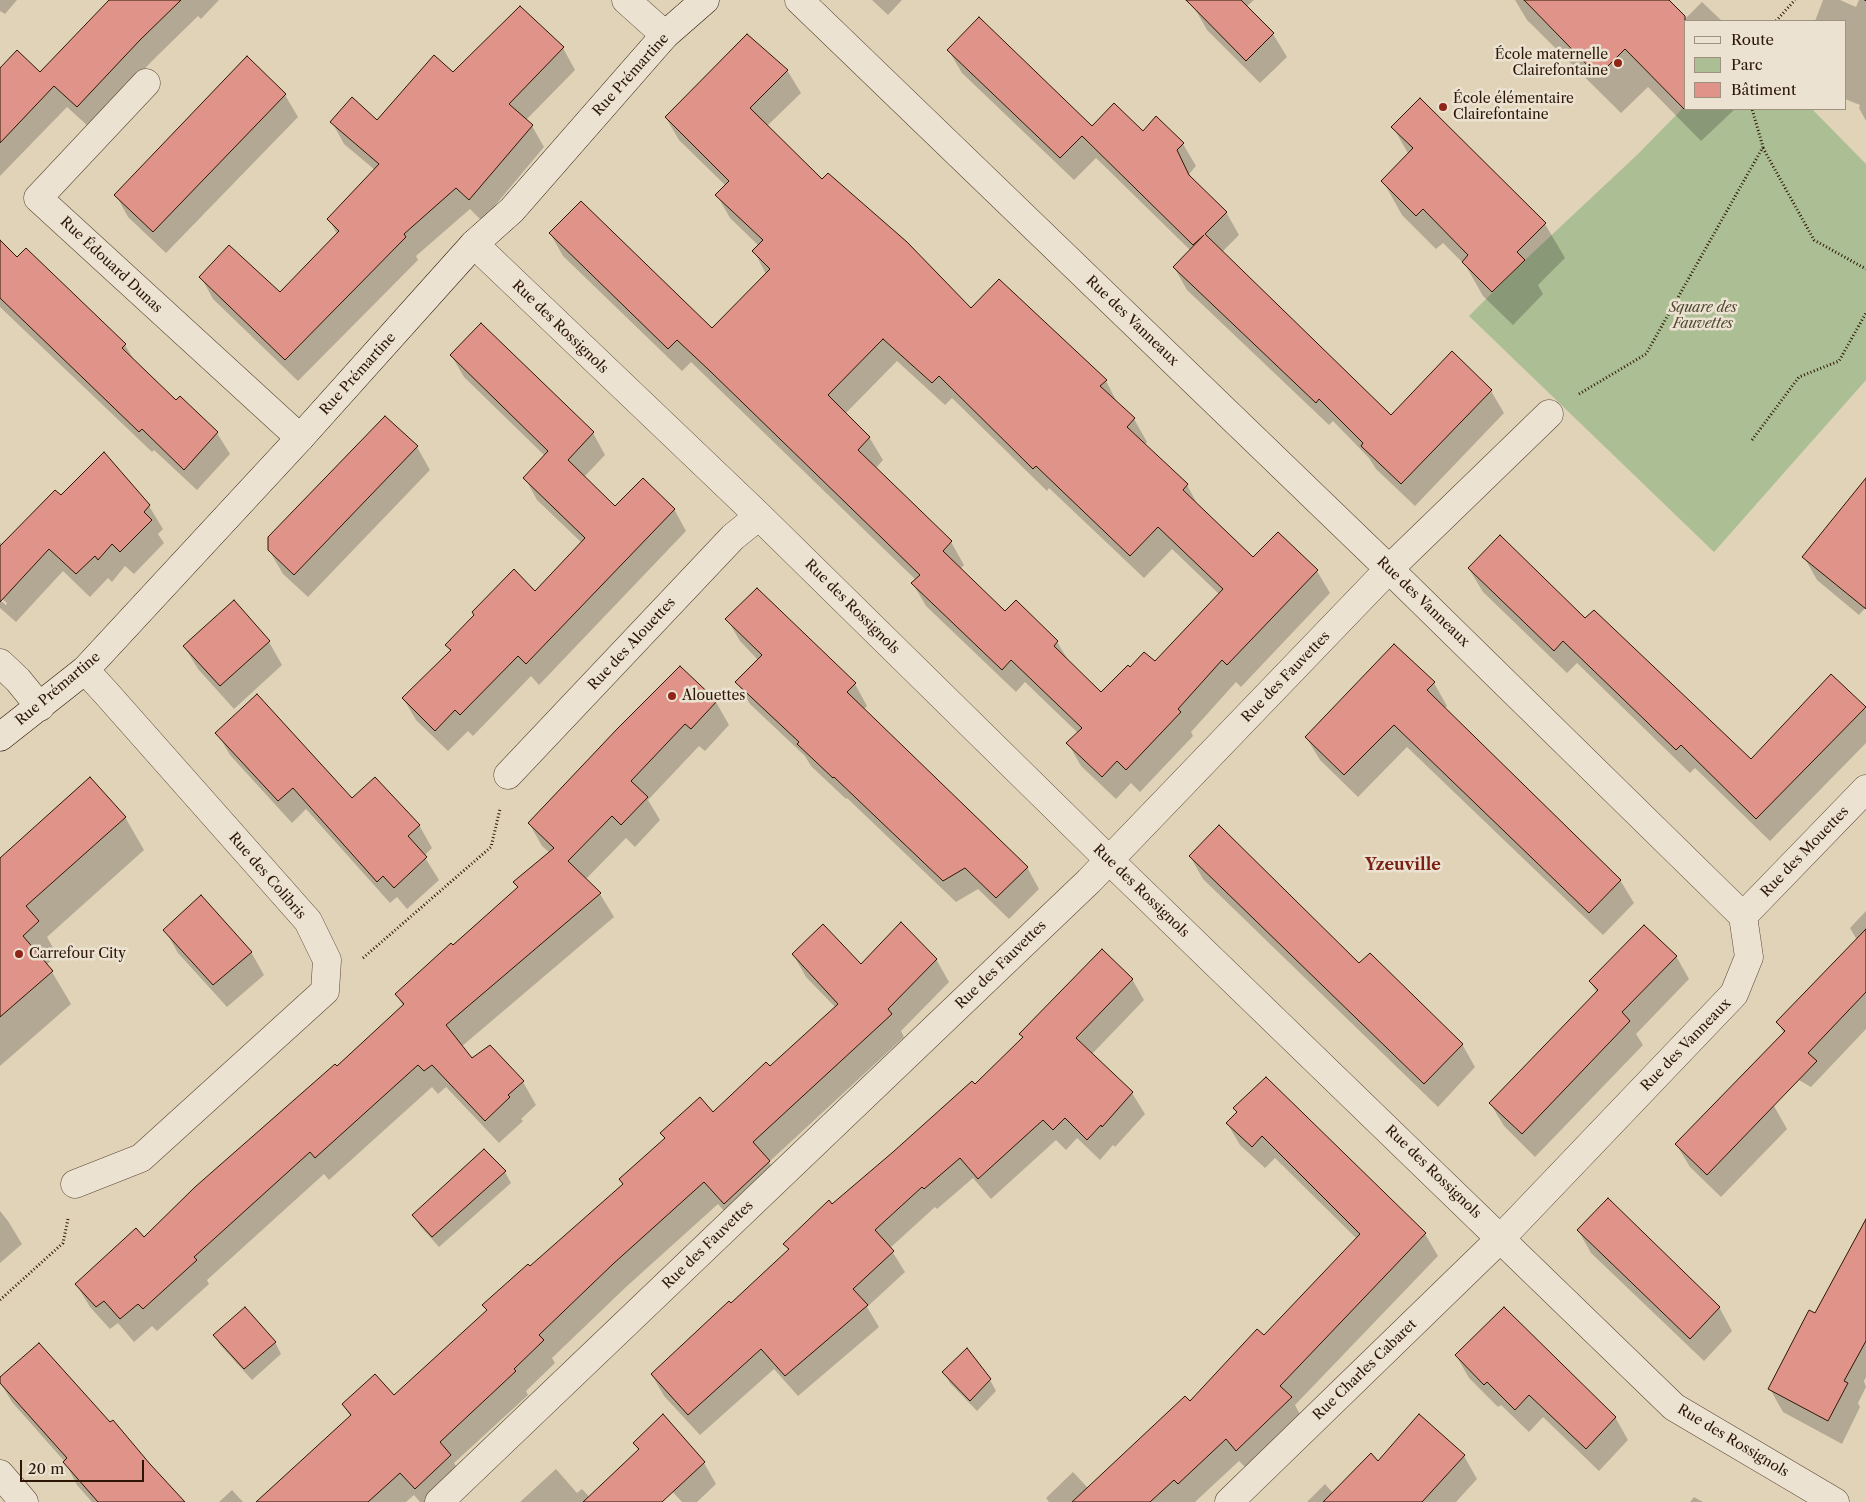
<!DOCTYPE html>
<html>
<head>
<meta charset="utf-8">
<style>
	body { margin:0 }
	#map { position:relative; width:1866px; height:1502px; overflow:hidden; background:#e0d3b8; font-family:"Libre Caslon Text",serif }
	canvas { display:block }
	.legend { position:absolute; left:1684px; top:20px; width:162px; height:90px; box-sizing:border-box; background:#ebe2d1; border:1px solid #9f907f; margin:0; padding:6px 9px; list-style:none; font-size:15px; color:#2d1605 }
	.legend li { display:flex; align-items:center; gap:10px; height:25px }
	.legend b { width:25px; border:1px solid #9f907f }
	.scale { position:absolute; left:20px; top:1460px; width:124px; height:22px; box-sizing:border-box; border:2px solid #2d1605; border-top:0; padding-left:6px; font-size:15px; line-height:18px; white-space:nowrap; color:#2d1605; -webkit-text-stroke:4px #ebe2d1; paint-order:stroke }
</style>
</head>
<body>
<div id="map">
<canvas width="1866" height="1502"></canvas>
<ul class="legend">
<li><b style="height:6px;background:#ebe2d1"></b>Route</li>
<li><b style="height:14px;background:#acbe94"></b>Parc</li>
<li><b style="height:14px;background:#e09489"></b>Bâtiment</li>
</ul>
<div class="scale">20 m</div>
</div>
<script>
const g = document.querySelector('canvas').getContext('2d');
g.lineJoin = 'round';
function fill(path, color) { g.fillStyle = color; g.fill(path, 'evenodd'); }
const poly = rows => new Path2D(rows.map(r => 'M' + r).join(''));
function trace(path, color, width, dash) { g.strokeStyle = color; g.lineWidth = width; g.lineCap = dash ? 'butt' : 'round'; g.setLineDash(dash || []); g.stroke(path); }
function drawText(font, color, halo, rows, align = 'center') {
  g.font = font + ' "Libre Caslon Text",serif'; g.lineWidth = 5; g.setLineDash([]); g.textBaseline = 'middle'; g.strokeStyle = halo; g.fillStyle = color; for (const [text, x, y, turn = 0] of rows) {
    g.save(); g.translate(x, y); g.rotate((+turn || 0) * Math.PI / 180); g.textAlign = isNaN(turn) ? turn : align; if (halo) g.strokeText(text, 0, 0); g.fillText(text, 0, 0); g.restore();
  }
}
const green = poly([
	[1685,106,1685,109,1812,109,1866,164,1866,380,1714,552,1469,316,1525,260,1638,154]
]);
const shadow = poly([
	[0,0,17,0,5,14,0,11],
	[111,0,219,0,201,19,198,16,152,61,89,127,67,107,0,176,0,69,40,74],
	[872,0,902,0,888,15],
	[1201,0,1254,0,1246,7,1273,34,1287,57,1260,83,1207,30,1194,7],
	[1515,0,1667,0,1685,19,1702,2,1722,21,1685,21,1685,109,1735,109,1701,141,1648,87,1621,113,1527,20],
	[1823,0,1840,0,1856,7,1859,0,1866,0,1866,121,1859,108,1860,105,1845,99,1845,21,1815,21],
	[563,48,575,70,526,120,532,126,544,147,482,221,470,209,416,256,418,260,298,381,213,299,201,277,280,294,337,234,329,219,375,170,344,144,332,122,377,121,453,74],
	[949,51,1092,127,1143,133,1183,144,1196,166,1189,174,1192,179,1226,212,1239,235,1222,252,1391,416,1491,391,1504,413,1415,506,1376,469,1369,458,1333,421,1329,425,1187,290,1174,267,1190,250,1096,158,1074,180,962,73],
	[787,70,801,93,767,126,822,181,971,309,1106,381,1118,404,1134,419,1147,442,1144,445,1187,485,1199,507,1253,559,1317,571,1330,593,1241,687,1236,682,1191,732,1193,736,1140,792,1131,783,1116,799,1081,766,1068,743,1078,733,1025,682,1016,692,926,606,913,584,916,580,691,362,682,371,563,256,550,233,712,330,766,274,754,251,759,246,730,218,717,195,726,186,679,140,666,118],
	[897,361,945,405,952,398,1047,491,1049,488,1144,578,1172,549,1219,594,1155,663,1101,694,1070,663,1057,642,1006,613,960,569,964,565,951,542,875,469,883,460,869,437,845,414],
	[285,95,298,117,166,253,128,217,116,195],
	[1420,99,1545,224,1565,258,1538,285,1543,294,1513,325,1483,296,1466,266,1443,243,1436,249,1402,215,1383,181,1409,155,1393,127],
	[0,241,17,258,26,249,125,345,135,362,176,402,180,397,217,433,230,454,197,490,154,450,152,452,0,307],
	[481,325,593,433,605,455,584,477,615,508,674,509,686,531,539,685,531,676,473,736,468,731,448,751,416,720,403,698,451,652,447,645,536,593,582,543,537,500,525,478,545,456,464,377,451,355],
	[417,447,430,470,308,597,283,574,269,550],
	[104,454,149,506,163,529,158,534,164,543,134,574,125,566,112,582,108,578,90,597,63,571,16,622,0,608,0,600,6,605,7,603,0,597,0,542,3,545,61,496],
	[1866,501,1866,607,1859,615,1817,580,1804,557],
	[1469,569,1751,761,1865,708,1866,710,1866,743,1770,841,1695,768,1690,773,1577,663,1567,673,1483,592],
	[727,619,855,684,867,706,864,709,1027,867,1039,889,1009,919,978,889,956,902,847,798,846,799,811,766,805,756,750,704,737,682,758,660,740,641],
	[269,642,282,665,234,709,198,669,184,646],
	[1434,683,1447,706,1444,709,1620,880,1634,903,1603,935,1407,747,1358,797,1320,760,1306,737],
	[716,702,729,725,705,751,699,746,648,800,660,820,635,847,626,838,585,880,600,894,614,917,461,1047,472,1060,523,1082,536,1105,521,1119,523,1121,499,1143,446,1087,438,1094,432,1087,329,1180,324,1174,207,1280,209,1284,157,1331,152,1326,134,1342,118,1323,110,1329,90,1307,76,1284,144,1239,337,1067,403,1006,396,994,518,888,515,882,550,853,542,846,529,823],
	[217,733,352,800,419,825,432,848,424,856,439,880,407,909,397,897,390,903,306,809,292,823,230,755],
	[125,817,144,850,47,937,57,955,46,965,52,972,71,1004,0,1066,0,860],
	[1190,856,1359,965,1462,1044,1475,1067,1438,1107,1203,879],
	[1866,911,1866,1029,1811,1087,1783,1071,1784,1034,1778,1022,1857,940,1850,928],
	[165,930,251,952,264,975,227,1007,178,953],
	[793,954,861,966,936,959,949,982,901,1031,904,1037,769,1162,782,1184,737,1225,718,1204,626,1287,552,1358,555,1363,526,1391,528,1395,454,1463,463,1478,438,1502,420,1502,414,1495,406,1502,258,1502,351,1417,343,1404,394,1397,487,1311,484,1305,530,1267,624,1185,665,1140,662,1134,713,1114,770,1068,836,1008,806,977],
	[1676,956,1689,979,1636,1034,1643,1045,1535,1157,1504,1126,1490,1103,1597,993,1590,981],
	[1132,979,1144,1000,1092,1054,1132,1093,1145,1114,1115,1147,1113,1145,1100,1160,1077,1138,1066,1150,1056,1140,991,1199,973,1178,937,1209,935,1207,890,1248,905,1272,867,1307,879,1327,798,1396,774,1369,700,1435,664,1396,652,1375,789,1251,785,1244,975,1086,1024,1038,1021,1034],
	[1266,1079,1425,1234,1438,1256,1295,1405,1303,1420,1250,1472,1239,1461,1195,1502,1049,1502,1046,1498,1073,1472,1088,1488,1190,1403,1264,1336,1357,1239,1275,1158,1265,1168,1240,1145,1227,1123,1237,1113,1235,1109],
	[1740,1080,1774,1106,1787,1129,1721,1197,1690,1167,1676,1144],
	[505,1172,511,1183,439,1247,420,1226,414,1215],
	[0,1211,8,1221,22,1244,0,1263],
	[1866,1222,1866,1377,1864,1381,1866,1387,1858,1403,1860,1407,1842,1444,1783,1412,1770,1389,1815,1315],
	[1578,1230,1719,1307,1732,1331,1704,1361,1591,1253],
	[214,1335,275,1342,281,1354,252,1380,221,1346],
	[1456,1355,1615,1417,1628,1440,1599,1471,1543,1417,1529,1432,1501,1405,1498,1407,1469,1378],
	[944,1372,990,1380,996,1391,977,1411,950,1383],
	[0,1379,149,1464,183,1502,92,1502,77,1485,65,1462,12,1402,0,1382],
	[634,1443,704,1463,716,1484,697,1502,682,1502,647,1464],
	[1464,1456,1477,1479,1456,1502,1307,1502,1325,1484,1333,1493,1378,1462],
	[556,1469,577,1493,582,1489,594,1502,520,1502],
	[232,1490,243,1502,219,1502],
	[1694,1497,1703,1502,1690,1502]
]);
const building = poly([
	[109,0,181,0,140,40,77,107,54,86,0,143,0,68,17,50,40,72,109,0],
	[1186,0,1241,0,1274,33,1246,61,1186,0],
	[1524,0,1669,0,1685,16,1685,110,1625,49,1598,76,1524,0],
	[520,6,564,47,509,104,533,125,469,200,456,188,404,234,406,237,285,360,199,277,229,245,280,292,339,231,327,219,379,164,330,122,352,97,377,120,434,55,453,72,520,6],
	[979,17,1092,126,1114,103,1143,131,1156,116,1184,143,1177,150,1189,175,1227,212,1205,234,1391,415,1452,351,1492,390,1401,484,1361,446,1363,443,1319,399,1316,403,1173,267,1204,235,1193,245,1082,136,1060,158,947,50,979,17],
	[747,34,788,70,750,108,822,179,828,173,907,242,971,308,999,279,1107,380,1100,386,1135,418,1127,427,1188,484,1183,490,1253,557,1278,532,1318,570,1227,665,1222,660,1178,709,1181,712,1126,770,1117,761,1102,777,1066,743,1082,728,1011,660,1002,670,911,583,920,575,710,371,677,340,668,349,549,233,581,201,712,328,770,269,752,251,763,240,715,195,729,181,665,117,747,34],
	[883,339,932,383,939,376,1033,469,1036,466,1130,556,1158,527,1223,589,1155,661,1144,652,1130,667,1128,665,1101,692,1054,646,1058,641,1016,600,1005,611,943,551,952,541,858,450,870,437,828,395,883,339],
	[247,56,286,94,153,232,114,195,247,56],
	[1420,98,1546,223,1517,252,1525,260,1492,292,1462,262,1468,255,1423,209,1416,216,1381,181,1413,148,1391,127,1420,98],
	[0,240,17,257,26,248,126,344,122,348,176,400,180,396,218,432,184,470,142,429,139,432,0,298,0,240],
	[481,323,594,432,568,460,615,506,643,478,675,509,526,664,518,656,460,715,455,710,435,731,402,698,451,650,445,645,474,615,472,612,514,569,535,591,585,538,523,478,548,451,450,355,481,323],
	[385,416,418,446,294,575,268,550,268,537,385,416],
	[104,452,150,505,144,512,152,520,120,552,112,544,98,560,95,556,76,574,49,549,0,602,0,546,55,490,61,495,104,452],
	[1866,478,1866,609,1802,557,1866,478],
	[1500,535,1585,618,1594,610,1751,759,1831,674,1866,707,1756,819,1681,745,1676,750,1563,641,1554,651,1468,568,1500,535],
	[757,588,856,683,847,692,1028,867,996,898,965,868,943,881,834,777,833,778,797,744,799,742,735,682,762,655,725,619,757,588],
	[234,600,270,641,220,686,183,646,234,600],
	[1394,644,1435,682,1427,690,1621,880,1589,913,1394,725,1344,775,1305,737,1394,644],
	[680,666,717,701,691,729,685,724,631,781,648,797,621,825,612,816,568,861,601,893,446,1025,472,1058,490,1045,524,1081,508,1095,510,1097,485,1121,432,1065,424,1071,418,1065,315,1158,310,1152,194,1257,197,1260,143,1309,138,1304,120,1319,104,1301,96,1307,75,1284,136,1228,144,1237,195,1187,335,1064,337,1066,404,1004,395,994,451,943,453,945,518,887,513,882,554,848,528,823,618,728,680,666],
	[257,694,352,798,375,777,420,825,408,836,427,857,394,888,383,876,377,882,293,788,278,801,215,733,257,694],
	[90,777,126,817,26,906,39,921,23,936,53,971,0,1017,0,858,90,777],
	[1219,825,1359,963,1370,953,1463,1044,1424,1084,1189,856,1219,825],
	[201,895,252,952,213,985,163,930,201,895],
	[901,922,937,959,888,1009,892,1014,753,1142,770,1161,724,1204,704,1182,613,1264,539,1335,544,1340,514,1369,516,1371,440,1442,451,1455,415,1489,400,1473,368,1502,256,1502,351,1415,342,1404,375,1374,394,1395,487,1310,482,1305,528,1264,530,1266,623,1184,619,1179,665,1138,660,1133,700,1097,713,1112,766,1062,770,1066,838,1004,792,954,823,924,861,964,901,922],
	[1644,925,1677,956,1622,1012,1630,1021,1522,1134,1489,1103,1598,990,1589,981,1644,925],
	[1866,929,1866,992,1808,1053,1817,1061,1707,1175,1675,1144,1785,1031,1776,1022,1866,929],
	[1102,949,1133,979,1076,1038,1133,1092,1102,1127,1101,1125,1087,1140,1065,1118,1053,1130,1043,1120,978,1179,960,1158,924,1189,922,1187,875,1230,894,1251,853,1289,868,1305,785,1376,761,1349,688,1415,651,1374,729,1301,731,1303,789,1249,783,1244,829,1200,832,1204,893,1152,972,1081,975,1084,1023,1037,1019,1034,1102,949],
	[1266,1077,1426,1233,1280,1386,1292,1397,1236,1451,1226,1439,1178,1484,1174,1480,1150,1502,1072,1502,1185,1396,1190,1401,1257,1329,1264,1335,1360,1234,1262,1136,1252,1147,1226,1123,1237,1112,1233,1108,1266,1077],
	[484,1149,506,1171,432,1237,412,1215,484,1149],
	[1608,1198,1720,1307,1690,1339,1577,1230,1608,1198],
	[1866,1219,1866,1341,1844,1381,1848,1383,1828,1421,1768,1389,1809,1310,1815,1313,1866,1219],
	[245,1307,276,1342,244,1369,213,1335,245,1307],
	[1504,1307,1616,1417,1586,1449,1529,1395,1515,1410,1487,1382,1484,1385,1455,1355,1504,1307],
	[39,1343,110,1422,113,1420,150,1464,185,1502,98,1502,63,1462,67,1458,0,1383,0,1377,39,1343],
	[967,1348,991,1379,970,1401,942,1372,967,1348],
	[663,1414,705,1462,662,1502,583,1502,639,1449,633,1443,663,1414],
	[1419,1414,1465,1455,1422,1502,1323,1502,1371,1453,1378,1461,1419,1414]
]);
const path = poly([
	[1866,0,1866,1],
	[1776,21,1795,0],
	[1763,148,1814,240,1866,269],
	[1579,394,1646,354,1763,147,1752,109],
	[1752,440,1799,377,1839,361,1866,313],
	[363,958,491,847,500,809],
	[0,1300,63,1243,68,1219]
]);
const street = poly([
	[626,0,665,35],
	[799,0,1389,569,1743,916,1749,957,1734,994,1501,1238,1229,1502],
	[146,83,38,198,300,438],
	[474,244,759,516,1110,861,1674,1407,1835,1502],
	[0,663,18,680,40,707],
	[508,775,733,537,759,516],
	[1743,916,1866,789],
	[75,1184,141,1158,325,991,327,960,308,921,107,694,85,670],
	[0,1474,24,1502],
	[439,1502,1089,881,1389,569,1549,414]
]);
const secondary = poly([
	[0,737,85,670,300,438,474,244,512,210,665,35,705,0]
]);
const markers = [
	[1618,63,5,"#8f2418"],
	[1443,107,5,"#8f2418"],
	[672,696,5,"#8f2418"],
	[19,954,5,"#8f2418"]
];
const poiNames = [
	["École maternelle",1608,55,"right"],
	["Clairefontaine",1608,71,"right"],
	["École élémentaire",1453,99],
	["Clairefontaine",1453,115],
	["Alouettes",682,696],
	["Carrefour City",29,954]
];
const streetNames = [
	["Rue Prémartine",631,75,-48],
	["Rue Édouard Dunas",111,265,43],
	["Rue des Vanneaux",1132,321,44],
	["Rue des Rossignols",560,327,44],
	["Rue Prémartine",358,374,-48],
	["Rue des Vanneaux",1423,602,44],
	["Rue des Rossignols",852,607,45],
	["Rue des Alouettes",632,644,-47],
	["Rue des Fauvettes",1286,677,-46],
	["Rue Prémartine",58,689,-40],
	["Rue des Mouettes",1805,852,-46],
	["Rue des Colibris",267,876,49],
	["Rue des Rossignols",1141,891,44],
	["Rue des Fauvettes",1001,965,-44],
	["Rue des Vanneaux",1686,1045,-46],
	["Rue des Rossignols",1433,1172,44],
	["Rue des Fauvettes",708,1245,-44],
	["Rue Charles Cabaret",1365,1370,-44],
	["Rue des Rossignols",1733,1441,31]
];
const parkNames = [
	["Square des",1703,308],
	["Fauvettes",1703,324]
];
const quarterNames = [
	["Yzeuville",1403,865]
];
fill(green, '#acbe94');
fill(shadow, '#0003');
fill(building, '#e09489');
trace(building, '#2d1605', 1);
trace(street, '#5a4532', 29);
trace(secondary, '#2d1605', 29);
trace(path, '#2d1605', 3, [1, 2.5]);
trace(street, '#ebe2d1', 28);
trace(secondary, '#ebe2d1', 28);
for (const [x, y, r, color] of markers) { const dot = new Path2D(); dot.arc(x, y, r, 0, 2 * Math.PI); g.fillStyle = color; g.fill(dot); trace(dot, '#ebe2d1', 2); }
drawText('14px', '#2d1605', '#ebe2d1', poiNames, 'left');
drawText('14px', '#2d1605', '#ebe2d1', streetNames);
drawText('italic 14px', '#534830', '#ebe2d1', parkNames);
drawText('bold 16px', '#7a1f14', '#ebe2d1', quarterNames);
</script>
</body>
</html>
